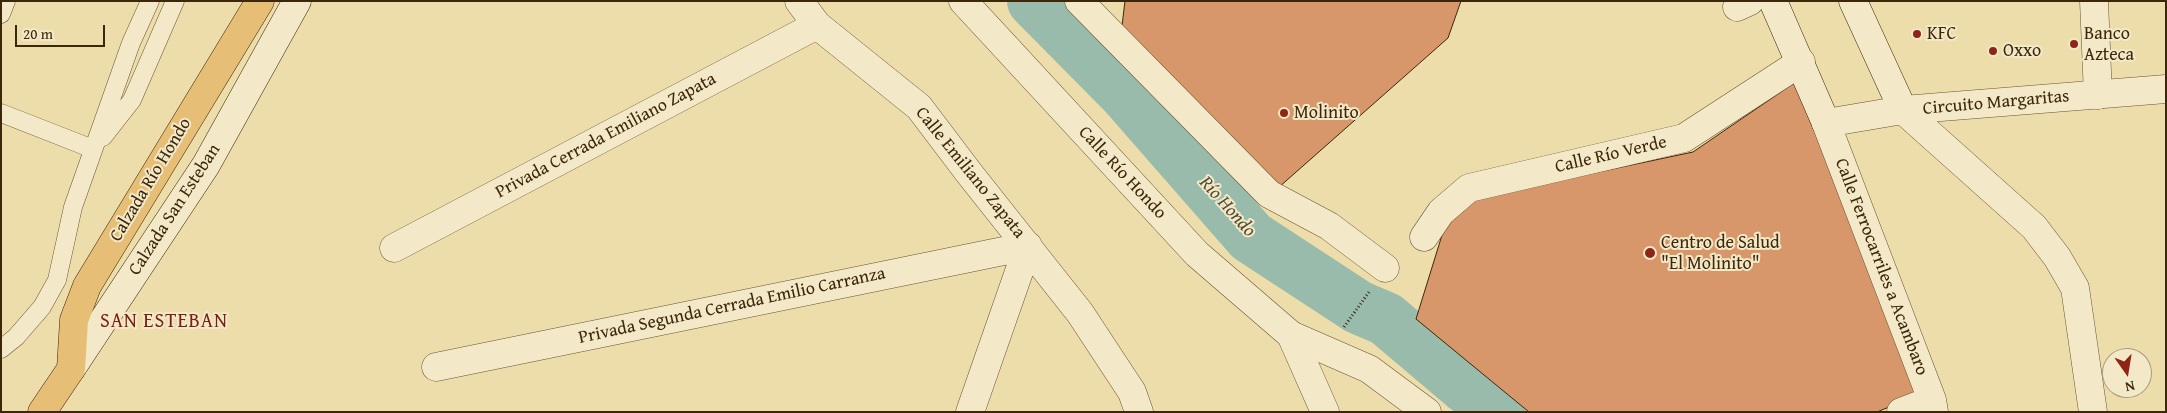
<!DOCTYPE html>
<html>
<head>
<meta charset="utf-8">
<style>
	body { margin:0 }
	#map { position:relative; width:2167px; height:413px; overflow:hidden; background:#edddaa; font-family:"Gentium Book Plus",serif }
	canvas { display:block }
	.frame { position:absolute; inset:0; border:2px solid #3c270a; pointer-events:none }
	.north { position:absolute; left:2102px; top:348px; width:50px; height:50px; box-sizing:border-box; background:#f3e9c8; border:1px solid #aa9b7c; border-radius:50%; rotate:167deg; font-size:14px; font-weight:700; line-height:20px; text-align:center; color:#3c270a }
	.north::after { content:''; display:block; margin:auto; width:18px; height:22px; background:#8f2418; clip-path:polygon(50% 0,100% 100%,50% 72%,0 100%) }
	.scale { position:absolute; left:15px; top:25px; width:90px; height:22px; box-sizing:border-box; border:2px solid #3c270a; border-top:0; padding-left:6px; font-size:15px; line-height:18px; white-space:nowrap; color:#3c270a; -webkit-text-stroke:4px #f3e9c8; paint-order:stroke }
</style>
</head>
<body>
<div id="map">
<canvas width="2167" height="413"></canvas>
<div class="frame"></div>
<div class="north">N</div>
<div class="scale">20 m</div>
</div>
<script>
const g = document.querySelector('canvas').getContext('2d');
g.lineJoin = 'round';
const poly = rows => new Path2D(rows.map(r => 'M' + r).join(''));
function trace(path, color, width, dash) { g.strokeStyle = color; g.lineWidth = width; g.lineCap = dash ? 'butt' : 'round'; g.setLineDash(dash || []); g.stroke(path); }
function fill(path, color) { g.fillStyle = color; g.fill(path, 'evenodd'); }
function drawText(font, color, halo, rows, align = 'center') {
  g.font = font + ' "Gentium Book Plus",serif'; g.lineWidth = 4; g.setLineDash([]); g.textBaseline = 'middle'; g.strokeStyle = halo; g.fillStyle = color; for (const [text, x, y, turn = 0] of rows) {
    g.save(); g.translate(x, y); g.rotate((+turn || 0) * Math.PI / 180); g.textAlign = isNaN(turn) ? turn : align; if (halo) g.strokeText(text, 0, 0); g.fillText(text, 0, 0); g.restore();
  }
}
const river = poly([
	[1034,1,1125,93,1251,237,1358,307,1386,319,1464,385,1499,412]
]);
const building = poly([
	[1125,1,1461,1,1448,38,1278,188,1122,26,1125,1],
	[1797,81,1918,395,1877,412,1529,412,1416,319,1447,219,1470,199,1693,152,1797,81]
]);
const path = poly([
	[1344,327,1369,292]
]);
const service = poly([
	[1,14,6,1],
	[1,113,93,149],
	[103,137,132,100,175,1],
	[1,349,16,337,42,307,57,280,73,207,131,43,150,1]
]);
const minor = poly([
	[799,1,817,25,919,107,969,173,1080,313,1132,392,1139,412],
	[1079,1,1269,194,1329,226,1385,268],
	[2094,1,2098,95],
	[1737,7,1750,1],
	[1826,123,1932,400,1934,412],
	[1424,237,1441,212,1469,188,1684,138,1801,62],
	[394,248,817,25],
	[1291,335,1369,369,1427,412],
	[436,367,1028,246],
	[970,412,1028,246],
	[1901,412,1932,400]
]);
const tertiary = poly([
	[963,1,1197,254,1291,335,1325,412],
	[1903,110,2034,227,2057,257,2075,288,2093,412],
	[1826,123,1903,110,2166,89]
]);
const secondary = poly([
	[1773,1,1826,123],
	[1853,1,1903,110],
	[71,369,206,165,297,1]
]);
const primary = poly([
	[42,412,71,369,74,320,87,286,260,1]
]);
const markers = [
	[1917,34,5,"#8f2418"],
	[2074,44,5,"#8f2418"],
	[1993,51,5,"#8f2418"],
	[1284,113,5,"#8f2418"],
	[1650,253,6,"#8f2418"]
];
const poiNames = [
	["KFC",1927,34],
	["Banco",2084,34],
	["Azteca",2084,55],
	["Oxxo",2003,51],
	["Molinito",1294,113],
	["Centro de Salud",1661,243],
	["\"El Molinito\"",1661,264]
];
const streetNames = [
	["Circuito Margaritas",1996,103,-5],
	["Privada Cerrada Emiliano Zapata",606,136,-28],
	["Calle Río Verde",1611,155,-13],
	["Calle Emiliano Zapata",970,173,51],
	["Calle Río Hondo",1122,173,47],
	["Calzada Río Hondo",151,180,-59],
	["Calzada San Esteban",175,210,-57],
	["Calle Ferrocarriles a Acambaro",1881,267,69],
	["Privada Segunda Cerrada Emilio Carranza",732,306,-12]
];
const waterNames = [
	["Río Hondo",1227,207,48]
];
const quarterNames = [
	["SAN ESTEBAN",164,322]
];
trace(river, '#99bbac', 54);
fill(building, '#d8976a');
trace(building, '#3c270a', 1);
trace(service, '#685432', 19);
trace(minor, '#685432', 29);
trace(tertiary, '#685432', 29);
trace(secondary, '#3c270a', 29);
trace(primary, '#3c270a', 29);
trace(path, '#3c270a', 3, [1, 2.5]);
trace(service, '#f3e9c8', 18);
trace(minor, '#f3e9c8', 28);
trace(tertiary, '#f3e9c8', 28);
trace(secondary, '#f3e9c8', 28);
trace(primary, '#e6be75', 28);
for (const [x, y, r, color] of markers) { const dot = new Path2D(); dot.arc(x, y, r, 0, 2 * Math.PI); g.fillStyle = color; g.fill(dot); trace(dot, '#f3e9c8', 2); }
drawText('18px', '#3c270a', '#f3e9c8', poiNames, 'left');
drawText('18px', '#3c270a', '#f3e9c8', streetNames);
drawText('italic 19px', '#534c32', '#f3e9c8', waterNames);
g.letterSpacing = '1px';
drawText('20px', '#7a1f14', '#f3e9c8', quarterNames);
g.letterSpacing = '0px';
</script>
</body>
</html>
